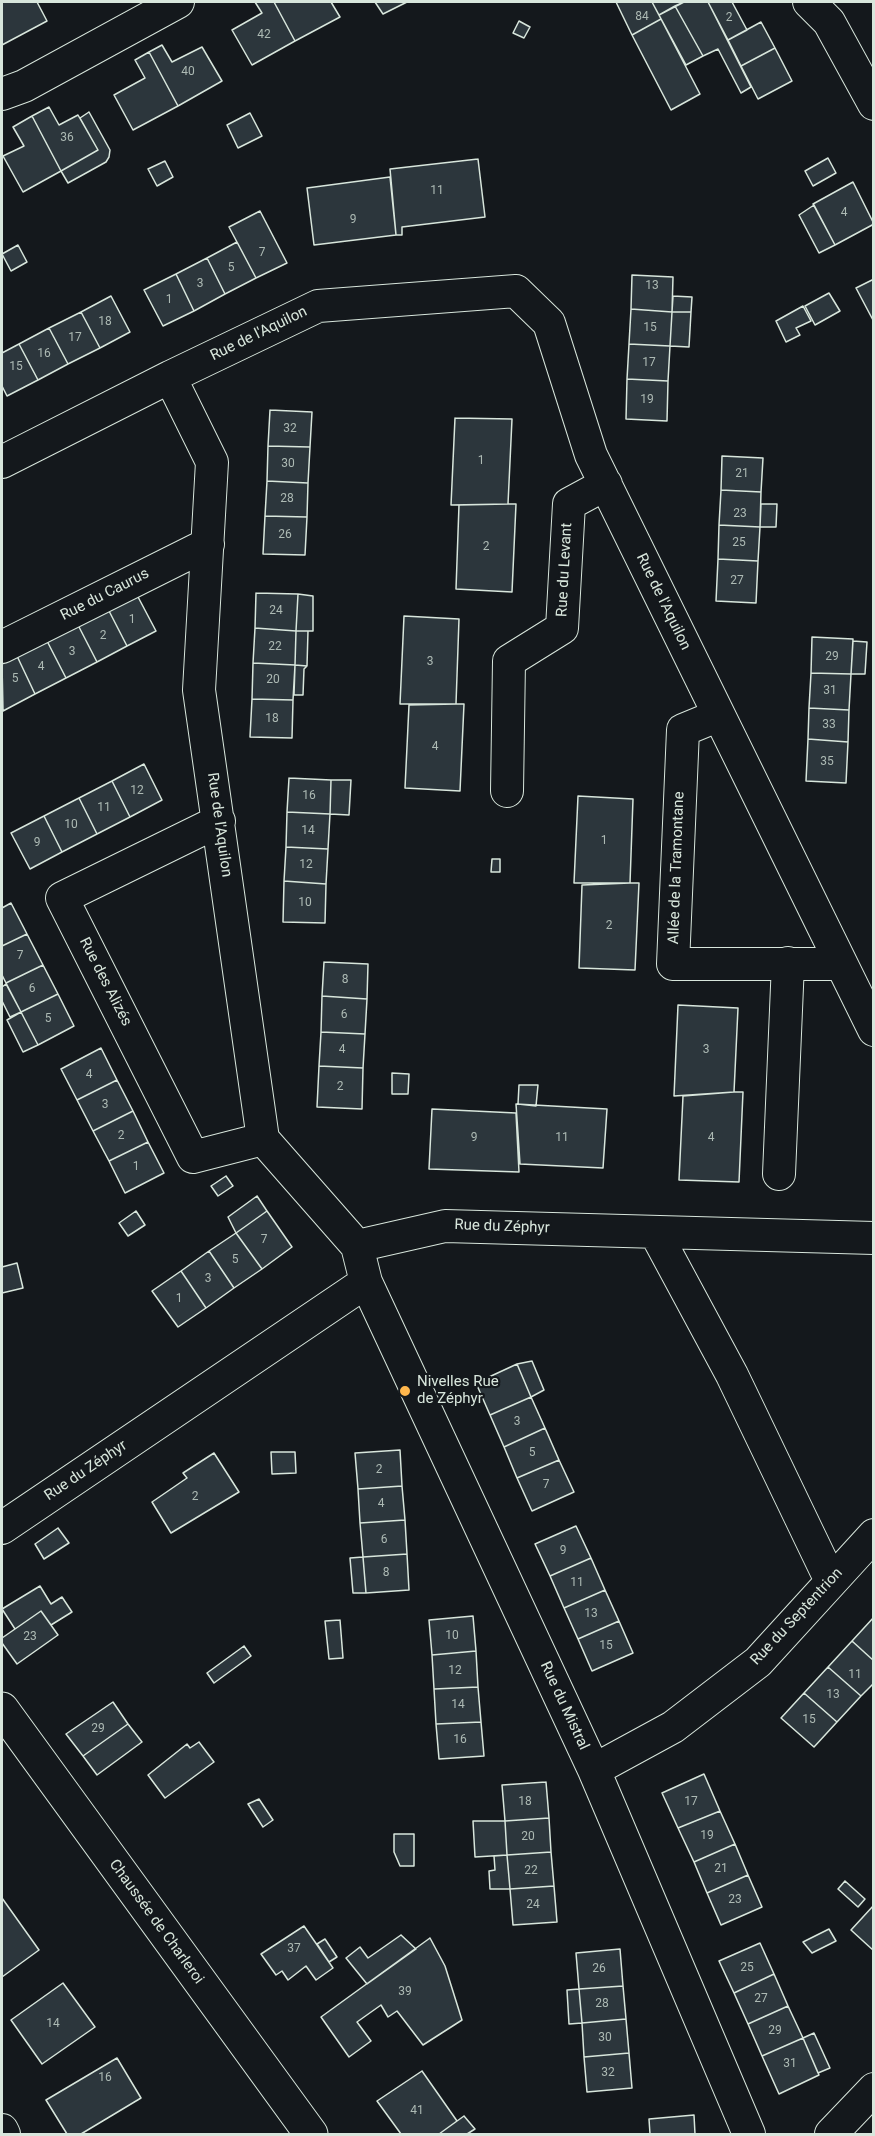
<!DOCTYPE html>
<html>
<head>
<meta charset="utf-8">
<style>
	body { margin:0 }
	#map { position:relative; width:875px; height:2136px; overflow:hidden; background:#14181c; font-family:Roboto,sans-serif }
	canvas { display:block }
	.frame { position:absolute; inset:0; border:3px solid #d8e6dc; pointer-events:none }
</style>
</head>
<body>
<div id="map">
<canvas width="875" height="2136"></canvas>
<div class="frame"></div>
</div>
<script>
const g = document.querySelector('canvas').getContext('2d');
g.lineJoin = 'round';
function fill(path, color) { g.fillStyle = color; g.fill(path, 'evenodd'); }
const poly = rows => new Path2D(rows.map(r => 'M' + r).join(''));
function trace(path, color, width, dash) { g.strokeStyle = color; g.lineWidth = width; g.lineCap = dash ? 'butt' : 'round'; g.setLineDash(dash || []); g.stroke(path); }
function drawText(font, color, halo, rows, align = 'center') {
  g.font = font + ' Roboto,sans-serif'; g.lineWidth = 4.5; g.setLineDash([]); g.textBaseline = 'middle'; g.strokeStyle = halo; g.fillStyle = color; for (const [text, x, y, turn = 0] of rows) {
    g.save(); g.translate(x, y); g.rotate((+turn || 0) * Math.PI / 180); g.textAlign = isNaN(turn) ? turn : align; if (halo) g.strokeText(text, 0, 0); g.fillText(text, 0, 0); g.restore();
  }
}
const building = poly([
	[2,2,37,2,47,21,2,45,2,2],
	[255,2,274,2,295,41,252,65,232,30,262,13,255,2],
	[274,2,331,2,340,17,295,41,274,2],
	[375,2,407,2,383,14,375,2],
	[616,2,652,2,661,19,632,35,616,2],
	[652,2,684,2,659,15,652,2],
	[684,2,708,2,751,87,741,93,718,49,703,56,675,6,684,2],
	[708,2,732,2,747,30,728,40,708,2],
	[675,6,703,56,686,65,659,15,675,6],
	[661,19,700,94,671,110,632,35,661,19],
	[519,21,530,27,524,38,513,33,519,21],
	[761,22,775,48,741,66,728,40,761,22],
	[162,45,172,62,202,47,222,81,178,106,149,52,162,45],
	[775,48,792,81,758,99,741,66,775,48],
	[149,52,178,106,133,130,114,95,145,78,135,60,149,52],
	[49,107,59,125,78,115,98,150,61,171,32,116,49,107],
	[89,112,110,150,109,157,106,162,68,183,61,171,98,150,80,118,89,112],
	[250,113,262,136,238,148,227,125,250,113],
	[32,116,61,171,23,192,3,156,24,146,13,127,32,116],
	[828,158,836,173,813,186,805,171,828,158],
	[478,159,485,217,402,227,402,235,396,235,390,169,478,159],
	[165,161,173,177,157,186,148,169,165,161],
	[390,177,396,235,314,245,307,188,390,177],
	[853,182,874,224,835,245,813,204,853,182],
	[814,205,835,245,819,253,799,215,814,205],
	[260,211,287,263,256,278,229,227,260,211],
	[237,242,256,278,225,294,207,258,237,242],
	[18,245,27,262,11,271,2,254,18,245],
	[207,258,225,294,194,311,176,274,207,258],
	[176,274,194,311,163,326,144,290,176,274],
	[632,275,673,277,672,312,631,309,632,275],
	[874,279,874,322,856,288,874,279],
	[829,293,840,311,815,325,805,306,829,293],
	[111,296,130,332,100,348,81,312,111,296],
	[673,296,692,297,691,312,672,312,673,296],
	[803,306,811,321,796,328,800,335,786,342,776,321,803,306],
	[631,309,672,312,670,346,629,344,631,309],
	[81,312,100,348,68,364,49,328,81,312],
	[672,312,691,312,689,347,670,346,672,312],
	[49,328,68,364,38,380,19,344,49,328],
	[19,344,38,380,7,396,2,386,2,353,19,344],
	[629,344,670,346,668,381,627,379,629,344],
	[627,379,668,381,667,421,626,419,627,379],
	[270,410,312,412,310,447,268,446,270,410],
	[455,418,512,419,508,504,451,505,455,418],
	[268,446,310,447,308,483,267,481,268,446],
	[722,456,763,458,761,492,721,490,722,456],
	[267,481,308,483,307,517,265,516,267,481],
	[721,490,761,492,760,527,719,525,721,490],
	[508,504,516,504,512,592,456,589,459,505,508,504],
	[761,504,777,504,776,527,760,527,761,504],
	[265,516,307,517,305,555,263,554,265,516],
	[719,525,760,527,758,561,718,559,719,525],
	[718,559,758,561,756,603,716,601,718,559],
	[256,593,298,594,296,631,255,628,256,593],
	[298,594,313,596,313,631,296,631,298,594],
	[137,595,156,631,127,646,108,609,137,595],
	[108,609,127,646,97,662,78,625,108,609],
	[404,616,459,619,456,704,400,704,404,616],
	[78,625,97,662,66,678,47,641,78,625],
	[255,628,296,631,295,665,253,663,255,628],
	[296,631,308,631,307,666,295,665,296,631],
	[812,637,853,639,851,674,811,673,812,637],
	[47,641,66,678,35,694,17,656,47,641],
	[853,641,867,642,865,674,851,674,853,641],
	[17,656,35,694,3,711,2,664,17,656],
	[253,663,295,665,293,700,252,699,253,663],
	[295,665,307,666,304,669,303,695,294,695,295,665],
	[811,673,851,674,849,710,809,708,811,673],
	[252,699,293,700,292,738,250,737,252,699],
	[456,704,464,704,460,791,405,788,409,705,456,704],
	[809,708,849,710,848,742,808,739,809,708],
	[808,739,848,742,846,783,806,781,808,739],
	[144,764,162,800,130,817,112,781,144,764],
	[289,778,331,780,330,814,287,812,289,778],
	[331,780,351,780,349,815,330,814,331,780],
	[112,781,130,817,97,834,79,798,112,781],
	[578,796,633,799,630,883,574,883,578,796],
	[79,798,97,834,62,852,44,816,79,798],
	[287,812,330,814,328,849,286,847,287,812],
	[44,816,62,852,30,869,11,833,44,816],
	[286,847,328,849,326,884,284,881,286,847],
	[492,859,500,859,500,872,491,872,492,859],
	[284,881,326,884,325,923,283,922,284,881],
	[630,883,639,883,635,970,579,968,582,885,630,883],
	[11,903,27,934,2,946,2,908,11,903],
	[27,934,43,965,6,983,2,975,2,946,27,934],
	[324,962,368,964,367,999,322,996,324,962],
	[43,965,58,994,21,1012,6,983,43,965],
	[6,984,21,1012,10,1017,2,1001,2,987,6,984],
	[58,994,74,1026,38,1045,21,1012,58,994],
	[322,996,367,999,365,1034,321,1032,322,996],
	[678,1005,738,1008,734,1092,674,1096,678,1005],
	[21,1012,38,1045,23,1052,7,1020,21,1012],
	[321,1032,365,1034,363,1068,319,1066,321,1032],
	[101,1048,117,1080,77,1100,61,1069,101,1048],
	[319,1066,363,1068,362,1109,317,1107,319,1066],
	[392,1073,409,1074,408,1094,392,1094,392,1073],
	[117,1080,133,1111,93,1131,77,1100,117,1080],
	[519,1085,538,1085,536,1106,518,1104,519,1085],
	[734,1092,743,1092,739,1182,679,1180,683,1096,734,1092],
	[516,1104,607,1109,603,1168,520,1164,516,1104],
	[432,1109,516,1113,519,1172,429,1169,432,1109],
	[133,1111,148,1142,109,1161,93,1131,133,1111],
	[148,1142,164,1173,125,1193,109,1161,148,1142],
	[226,1176,233,1186,218,1196,211,1186,226,1176],
	[257,1196,267,1211,236,1233,228,1217,257,1196],
	[136,1211,145,1225,128,1236,119,1223,136,1211],
	[267,1211,292,1247,262,1269,236,1233,267,1211],
	[236,1233,262,1269,234,1288,209,1251,236,1233],
	[209,1251,234,1288,206,1308,181,1271,209,1251],
	[17,1263,23,1288,2,1293,2,1267,17,1263],
	[181,1271,206,1308,178,1327,152,1291,181,1271],
	[532,1361,544,1390,531,1397,517,1364,532,1361],
	[517,1364,531,1397,490,1415,476,1383,517,1364],
	[531,1397,545,1428,504,1447,490,1415,531,1397],
	[545,1428,559,1460,517,1478,504,1447,545,1428],
	[400,1450,402,1486,358,1489,355,1453,400,1450],
	[271,1452,295,1452,296,1473,272,1474,271,1452],
	[214,1453,239,1492,171,1533,152,1502,187,1478,183,1473,214,1453],
	[559,1460,574,1492,532,1511,517,1478,559,1460],
	[402,1486,405,1520,360,1523,358,1489,402,1486],
	[405,1520,407,1554,363,1557,360,1523,405,1520],
	[576,1526,591,1558,550,1576,535,1544,576,1526],
	[58,1528,69,1543,44,1559,35,1544,58,1528],
	[407,1554,409,1590,366,1593,363,1557,407,1554],
	[363,1557,366,1593,353,1593,350,1558,363,1557],
	[591,1558,605,1590,564,1608,550,1576,591,1558],
	[40,1586,51,1604,62,1597,72,1612,51,1625,41,1611,15,1629,2,1609,40,1586],
	[605,1590,619,1621,578,1639,564,1608,605,1590],
	[41,1611,58,1635,17,1664,2,1643,2,1638,41,1611],
	[473,1616,476,1651,432,1655,429,1620,473,1616],
	[874,1617,874,1661,852,1641,874,1617],
	[340,1620,343,1658,329,1659,325,1621,340,1620],
	[619,1621,633,1653,592,1671,578,1639,619,1621],
	[852,1641,874,1661,874,1683,861,1696,828,1667,852,1641],
	[244,1646,251,1656,214,1683,207,1673,244,1646],
	[476,1651,478,1687,434,1689,432,1655,476,1651],
	[828,1667,861,1696,837,1722,804,1693,828,1667],
	[478,1687,481,1722,436,1724,434,1689,478,1687],
	[804,1693,837,1722,814,1747,781,1718,804,1693],
	[113,1702,128,1724,83,1756,66,1734,113,1702],
	[481,1722,484,1756,439,1759,436,1724,481,1722],
	[128,1724,142,1742,97,1775,83,1756,128,1724],
	[199,1742,214,1762,165,1798,148,1775,187,1744,190,1748,199,1742],
	[704,1774,720,1811,678,1828,662,1793,704,1774],
	[546,1782,549,1818,505,1821,502,1785,546,1782],
	[259,1799,273,1820,263,1827,248,1804,259,1799],
	[720,1811,735,1844,694,1862,678,1828,720,1811],
	[549,1818,551,1852,507,1855,505,1821,549,1818],
	[473,1821,505,1821,507,1855,475,1857,473,1821],
	[394,1834,414,1834,414,1866,400,1866,394,1852,394,1834],
	[735,1844,748,1875,707,1893,694,1862,735,1844],
	[551,1852,554,1886,510,1889,507,1855,551,1852],
	[507,1855,510,1889,490,1889,489,1871,495,1870,494,1856,507,1855],
	[748,1875,762,1907,721,1925,707,1893,748,1875],
	[845,1881,865,1899,858,1907,838,1889,845,1881],
	[554,1886,557,1922,513,1925,510,1889,554,1886],
	[2,1898,39,1950,2,1977,2,1898],
	[874,1905,874,1951,851,1930,874,1905],
	[304,1926,333,1968,316,1980,306,1966,288,1980,282,1971,276,1975,261,1954,304,1926],
	[829,1929,836,1941,812,1953,803,1942,829,1929],
	[401,1935,416,1949,367,1984,346,1958,360,1947,368,1958,401,1935],
	[430,1938,445,1966,462,2020,423,2045,397,2011,388,2017,381,2005,357,2022,371,2041,349,2057,321,2017,430,1938],
	[325,1939,337,1957,329,1962,317,1944,325,1939],
	[760,1943,774,1974,734,1993,719,1961,760,1943],
	[620,1949,623,1986,579,1989,576,1953,620,1949],
	[774,1974,788,2006,748,2024,734,1993,774,1974],
	[63,1983,95,2027,42,2064,11,2020,63,1983],
	[623,1986,626,2019,582,2023,579,1989,623,1986],
	[579,1989,582,2023,569,2024,567,1990,579,1989],
	[788,2006,803,2038,762,2056,748,2024,788,2006],
	[626,2019,629,2053,584,2057,582,2023,626,2019],
	[814,2033,830,2068,818,2073,803,2038,814,2033],
	[803,2038,819,2075,779,2094,762,2056,803,2038],
	[629,2053,632,2088,587,2092,584,2057,629,2053],
	[117,2058,141,2098,81,2134,67,2134,46,2100,117,2058],
	[422,2071,457,2121,439,2134,401,2134,377,2101,422,2071],
	[694,2115,695,2134,650,2134,649,2119,694,2115],
	[464,2116,475,2129,467,2134,439,2134,464,2116]
]);
const street = poly([
	[809,2,829,22,874,104],
	[2,94,24,86,178,2],
	[2,462,170,377],
	[2,647,208,544],
	[717,716,683,730,673,964,840,964],
	[507,791,509,661,562,628,569,504,606,484],
	[219,821,62,898,193,1157,263,1139],
	[779,1174,788,963],
	[655,1232,732,1375,831,1581],
	[357,1246,263,1139,199,690,212,462,170,377,318,306,516,291,549,323,591,455,874,1030],
	[2,1528,366,1282],
	[594,1770,673,1727,758,1662,874,1535],
	[2,2130,4,2134],
	[749,2134,594,1770,366,1282,357,1246,445,1226,874,1238],
	[831,2134,874,2089]
]);
const secondary = poly([
	[2,1709,311,2134]
]);
const markers = [
	[405,1391,6,"#ffb74d"]
];
const numberNames = [
	["84",642,17],
	["2",729,18],
	["42",264,35],
	["40",188,72],
	["36",67,138],
	["11",437,191],
	["4",844,213],
	["9",353,220],
	["7",262,253],
	["5",231,268],
	["3",200,284],
	["13",652,286],
	["1",169,300],
	["18",105,322],
	["15",650,328],
	["17",75,338],
	["16",44,354],
	["17",649,363],
	["15",16,367],
	["19",647,400],
	["32",290,429],
	["1",481,461],
	["30",288,464],
	["21",742,474],
	["28",287,499],
	["23",740,514],
	["26",285,535],
	["25",739,543],
	["2",486,547],
	["27",737,581],
	["24",276,611],
	["1",132,620],
	["2",103,636],
	["22",275,647],
	["3",72,652],
	["29",832,657],
	["3",430,662],
	["4",41,667],
	["5",15,679],
	["20",273,680],
	["31",830,691],
	["18",272,719],
	["33",829,725],
	["4",435,747],
	["35",827,762],
	["12",137,791],
	["16",309,796],
	["11",104,808],
	["10",71,825],
	["14",308,831],
	["1",604,841],
	["9",37,843],
	["12",306,865],
	["10",305,903],
	["2",609,926],
	["7",20,956],
	["8",345,980],
	["6",32,989],
	["6",344,1015],
	["5",48,1019],
	["4",342,1050],
	["3",706,1050],
	["4",89,1075],
	["2",340,1087],
	["3",105,1105],
	["2",121,1136],
	["9",474,1138],
	["11",562,1138],
	["4",711,1138],
	["1",136,1167],
	["7",264,1240],
	["5",235,1260],
	["3",208,1279],
	["1",179,1299],
	["3",517,1422],
	["5",532,1453],
	["2",379,1470],
	["7",546,1485],
	["2",195,1497],
	["4",381,1504],
	["6",384,1540],
	["9",563,1551],
	["8",386,1573],
	["11",577,1583],
	["13",591,1614],
	["10",452,1636],
	["23",30,1637],
	["15",606,1646],
	["12",455,1671],
	["11",855,1675],
	["13",833,1695],
	["14",458,1705],
	["15",809,1720],
	["29",98,1729],
	["16",460,1740],
	["18",525,1802],
	["17",691,1802],
	["19",707,1836],
	["20",528,1837],
	["21",721,1869],
	["22",531,1871],
	["23",735,1900],
	["24",533,1905],
	["37",294,1949],
	["25",747,1968],
	["26",599,1969],
	["39",405,1992],
	["27",761,1999],
	["28",602,2004],
	["14",53,2024],
	["29",775,2031],
	["30",605,2038],
	["31",790,2064],
	["32",608,2073],
	["16",105,2078],
	["41",417,2111]
];
const streetNames = [
	["Rue de l'Aquilon",259,334,-26],
	["Rue du Levant",565,570,-87],
	["Rue du Caurus",105,595,-27],
	["Rue de l'Aquilon",663,602,64],
	["Rue de l'Aquilon",219,825,82],
	["Allée de la Tramontane",677,868,-88],
	["Rue des Alizés",105,982,63],
	["Rue du Zéphyr",502,1227,2],
	["Rue du Zéphyr",86,1471,-34],
	["Rue du Septentrion",797,1617,-47],
	["Rue du Mistral",564,1706,65],
	["Chaussée de Charleroi",156,1922,54]
];
const poiNames = [
	["Nivelles Rue",417,1382],
	["de Zéphyr",417,1399]
];
fill(building, '#2c363c');
trace(building, '#d8e6dc', 1.5);
trace(street, '#d8e6dc', 34);
trace(secondary, '#d8e6dc', 35);
trace(street, '#14181c', 32);
trace(secondary, '#14181c', 33);
for (const [x, y, r, color] of markers) { const dot = new Path2D(); dot.arc(x, y, r, 0, 2 * Math.PI); g.fillStyle = color; g.fill(dot); trace(dot, '#14181c', 2); }
drawText('12px', '#adbab4', null, numberNames);
drawText('15px', '#d8e6dc', '#14181c', streetNames);
drawText('15px', '#d8e6dc', '#14181c', poiNames, 'left');
</script>
</body>
</html>
